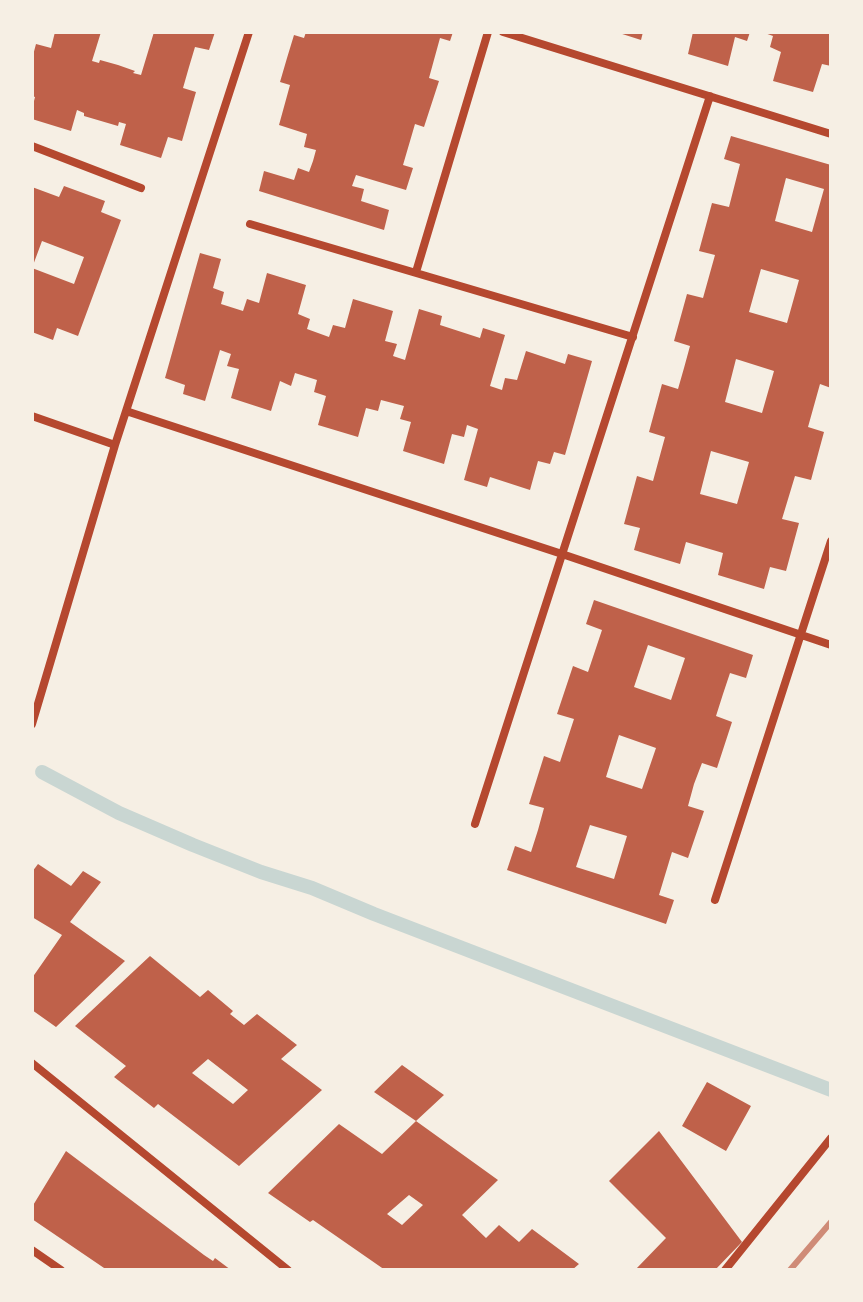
<!DOCTYPE html>
<html>
<head>
<meta charset="utf-8">
<style>
	body { margin:0 }
	#map { position:relative; width:863px; height:1302px; overflow:hidden; background:#f6efe4; font-family:"IBM Plex Serif",serif }
	canvas { display:block }
	.frame { position:absolute; inset:0; border:34px solid #f6efe4; pointer-events:none }
</style>
</head>
<body>
<div id="map">
<canvas width="863" height="1302"></canvas>
<div class="frame"></div>
</div>
<script>
const g = document.querySelector('canvas').getContext('2d');
g.lineJoin = 'round';
const poly = rows => new Path2D(rows.map(r => 'M' + r).join(''));
function trace(path, color, width, dash) { g.strokeStyle = color; g.lineWidth = width; g.lineCap = dash ? 'butt' : 'round'; g.setLineDash(dash || []); g.stroke(path); }
function fill(path, color) { g.fillStyle = color; g.fill(path, 'evenodd'); }
const stream = poly([
	[42,772,119,813,193,845,261,872,312,888,374,914,831,1090]
]);
const building = poly([
	[55,32,101,32,92,61,99,63,100,60,118,65,135,71,133,73,141,75,154,32,215,32,209,50,195,47,189,67,183,88,196,92,182,141,168,137,161,158,120,145,126,124,119,122,118,126,84,116,84,113,77,110,71,131,32,119,32,109,35,97,32,96,32,59,36,44,51,48],
	[306,32,453,32,450,41,440,38,429,78,439,81,424,127,415,124,403,165,413,168,406,190,356,175,352,186,364,189,361,201,389,210,384,230,259,191,264,171,294,180,298,168,309,172,313,161,316,150,304,147,307,134,279,125,290,85,280,82,287,58,294,35,304,38],
	[616,32,643,32,641,40],
	[693,32,750,32,747,41,735,37,728,66,688,54],
	[762,32,831,32,831,66,822,64,813,92,773,81,781,52,770,47,773,36],
	[731,136,831,165,831,388,820,384,808,427,824,432,811,480,795,476,782,519,799,523,786,571,770,567,764,589,718,575,723,553,686,542,680,564,634,550,640,528,624,524,637,476,653,481,665,437,649,432,662,384,678,389,684,368,690,346,674,341,687,294,703,298,715,255,699,251,712,203,729,207,740,164,724,159],
	[786,178,824,189,812,232,775,221],
	[761,269,799,280,787,323,749,312],
	[736,359,774,371,762,413,725,402],
	[711,451,749,462,737,504,700,494],
	[64,186,105,201,101,212,121,220,78,336,57,328,53,340,32,332,32,268,74,284,84,257,42,241,32,268,32,187,59,197],
	[200,253,221,259,213,288,224,292,221,304,243,311,247,299,259,303,267,273,306,285,298,314,310,319,307,329,329,337,333,325,345,328,353,299,393,311,385,341,397,344,393,356,405,360,419,309,442,316,440,325,480,338,483,328,505,335,490,386,502,390,505,378,517,380,526,351,565,364,568,354,592,361,565,455,554,452,550,464,538,461,530,490,490,477,487,487,464,480,478,429,467,425,464,437,452,434,444,464,403,451,411,422,400,419,404,406,381,400,378,411,366,408,358,437,318,425,326,396,314,392,317,380,295,373,291,386,280,381,271,411,231,398,239,369,227,366,231,354,220,350,205,401,183,394,185,385,165,378],
	[594,600,753,655,746,678,730,673,723,694,716,716,732,722,717,768,702,763,694,784,688,806,704,811,688,858,672,852,659,895,674,900,666,924,507,870,515,846,531,852,538,830,544,808,529,804,544,756,560,762,574,719,557,714,573,666,588,672,602,630,586,624],
	[648,645,685,658,671,700,634,687],
	[619,735,656,748,642,789,606,777],
	[590,825,627,836,614,879,576,867],
	[38,864,71,886,83,871,101,882,70,922,125,961,56,1027,32,1010,32,978,62,935,32,917,32,872],
	[150,956,200,997,208,990,233,1011,230,1014,244,1025,257,1014,297,1045,281,1059,322,1090,239,1166,158,1104,154,1108,114,1077,126,1066,75,1026],
	[208,1059,248,1090,233,1104,192,1073],
	[402,1065,444,1095,416,1121,374,1092],
	[707,1082,751,1106,726,1151,682,1126],
	[416,1121,498,1180,462,1215,486,1238,499,1225,519,1242,532,1229,579,1264,572,1270,385,1270,313,1220,310,1222,268,1193,339,1124,382,1154],
	[409,1195,423,1205,402,1225,387,1214],
	[659,1131,742,1242,715,1270,635,1270,666,1238,609,1181],
	[66,1151,204,1255,213,1261,215,1258,231,1270,107,1270,32,1219,32,1207]
]);
const minor = poly([
	[503,32,831,134],
	[32,146,141,188],
	[250,224,633,337],
	[416,272,488,32],
	[126,411,562,554,831,645],
	[32,416,115,445],
	[32,724,115,445,249,32],
	[475,824,710,96],
	[715,900,831,541],
	[32,1063,288,1270],
	[32,1250,61,1270],
	[725,1270,831,1138]
]);
const rail = poly([
	[790,1270,831,1222]
]);
trace(stream, '#c9d6d2', 14);
fill(building, '#bf614a');
trace(minor, '#b5482f', 8);
trace(rail, '#cf8b77', 6);
</script>
</body>
</html>
